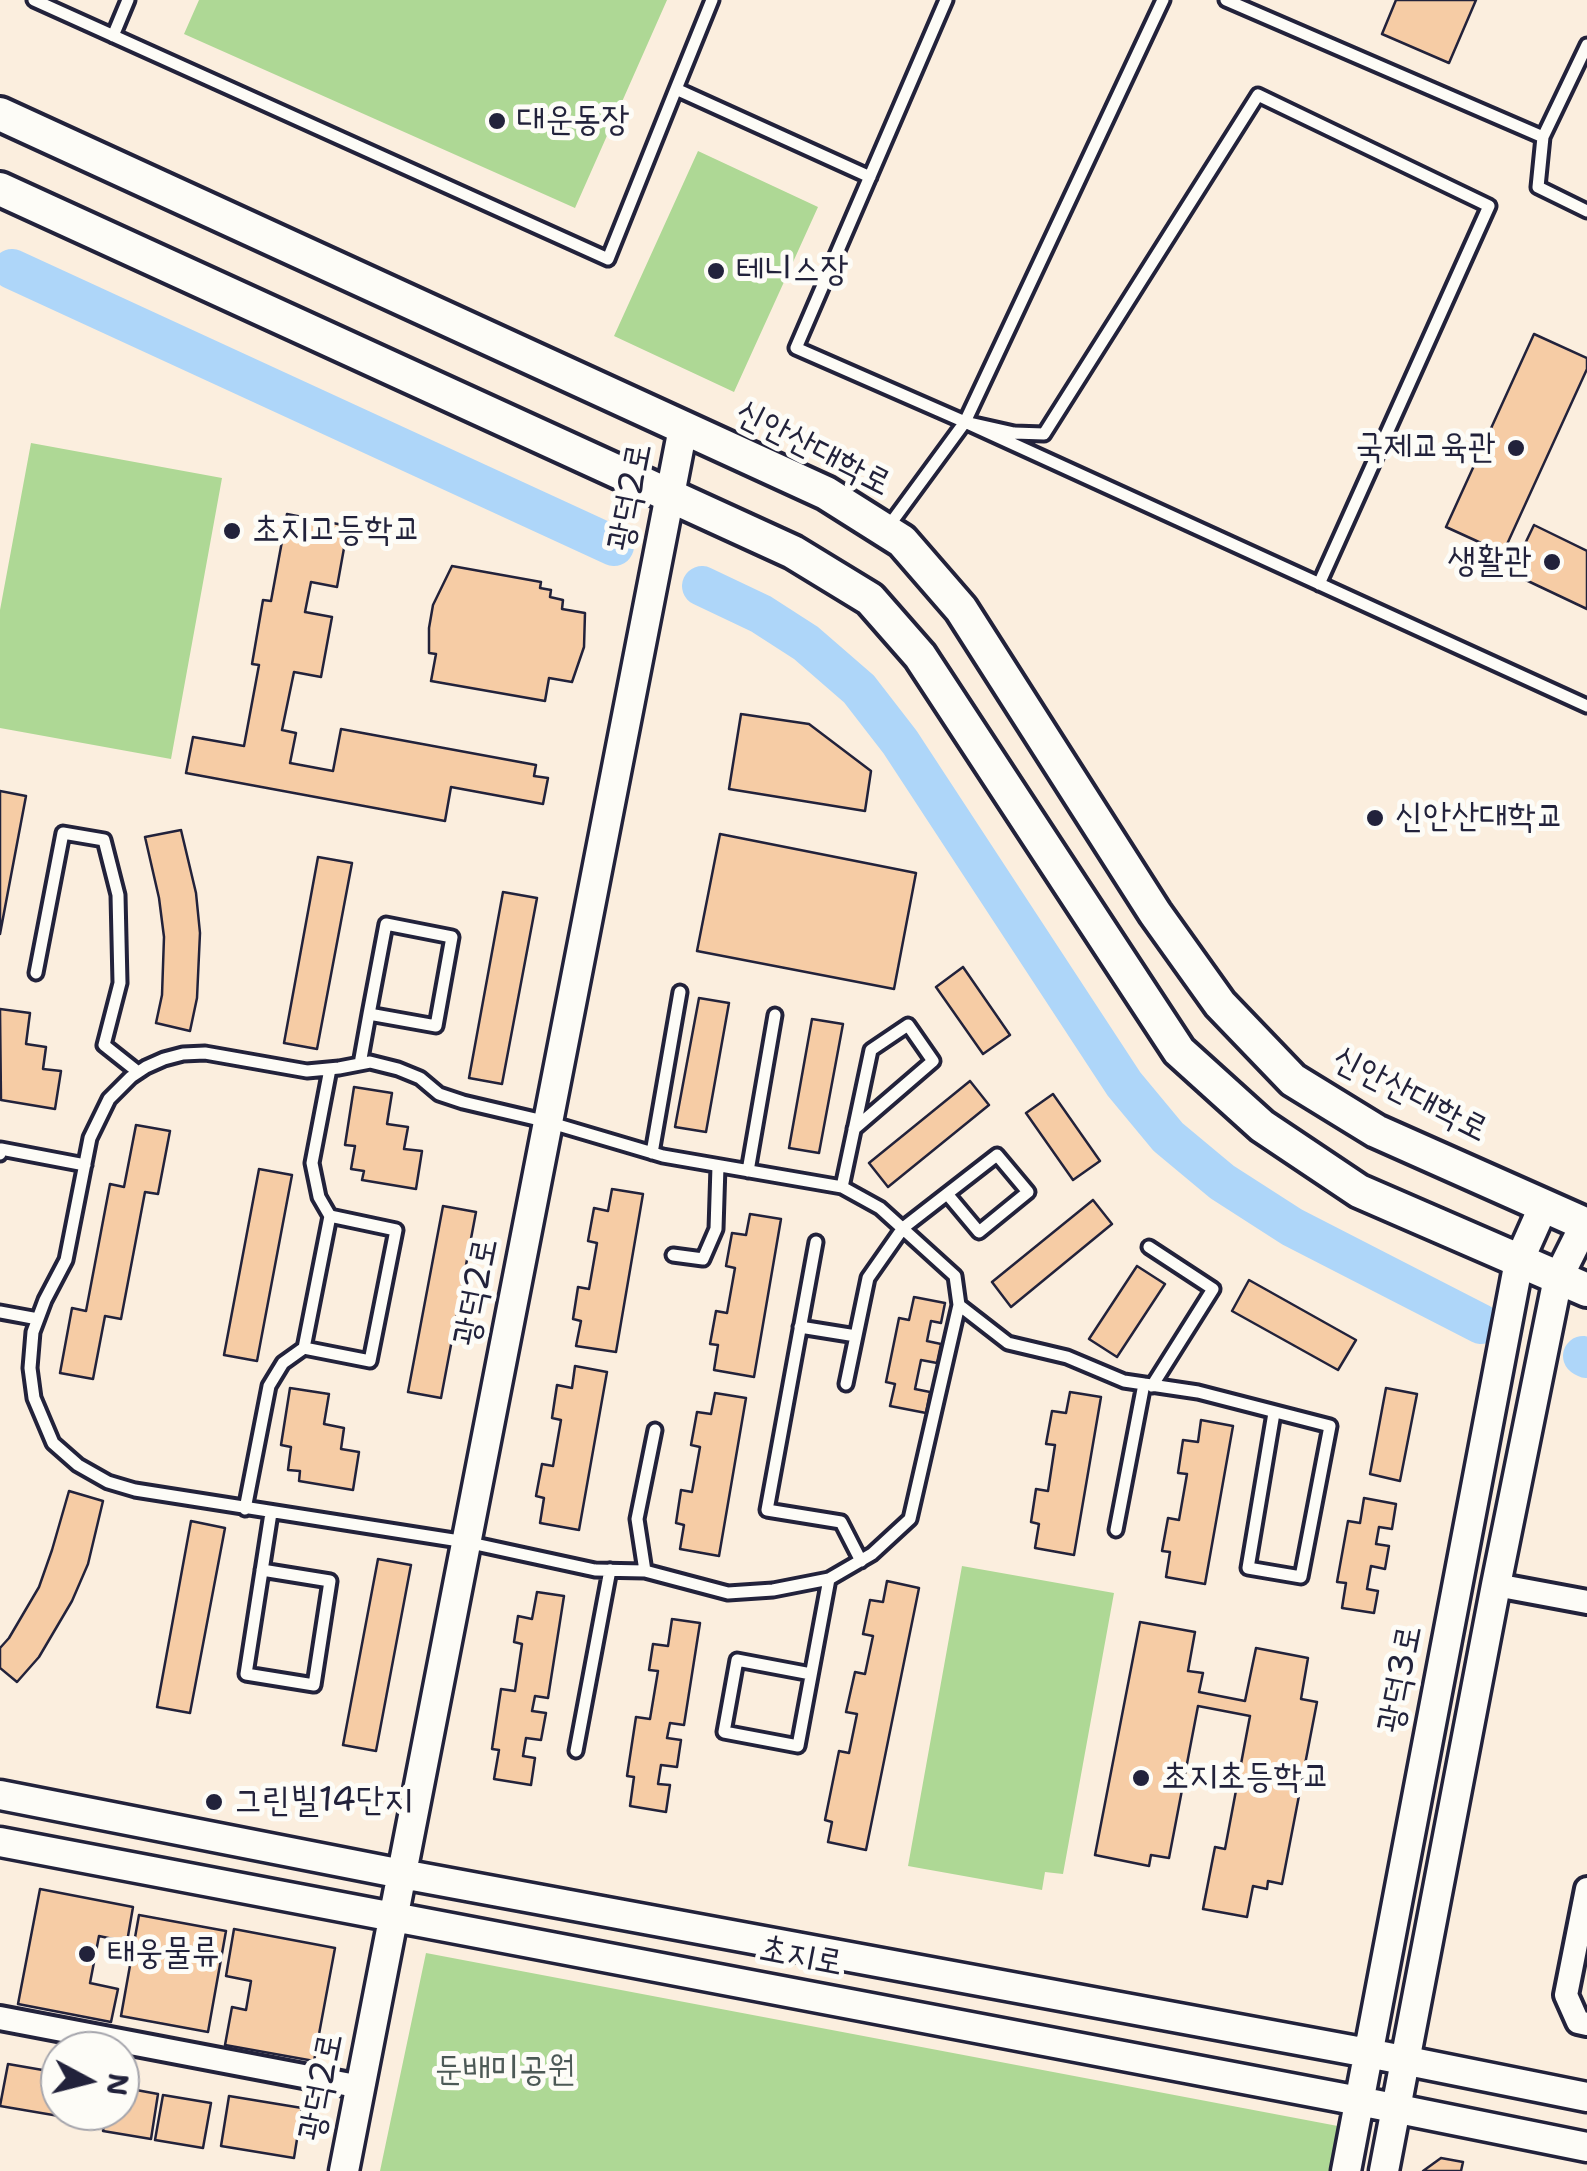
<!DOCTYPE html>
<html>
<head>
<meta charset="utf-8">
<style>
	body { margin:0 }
	#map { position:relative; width:1587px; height:2171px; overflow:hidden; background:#fbeede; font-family:"Shantell Sans",sans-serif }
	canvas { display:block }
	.north { position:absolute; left:40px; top:2031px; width:100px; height:100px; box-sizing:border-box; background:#fdfcf7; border:2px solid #a5a5ac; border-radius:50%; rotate:97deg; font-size:28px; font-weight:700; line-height:40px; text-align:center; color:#22223b }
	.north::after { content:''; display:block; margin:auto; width:35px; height:45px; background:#22223b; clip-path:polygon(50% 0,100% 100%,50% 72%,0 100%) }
</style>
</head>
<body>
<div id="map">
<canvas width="1587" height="2171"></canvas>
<div class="north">N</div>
</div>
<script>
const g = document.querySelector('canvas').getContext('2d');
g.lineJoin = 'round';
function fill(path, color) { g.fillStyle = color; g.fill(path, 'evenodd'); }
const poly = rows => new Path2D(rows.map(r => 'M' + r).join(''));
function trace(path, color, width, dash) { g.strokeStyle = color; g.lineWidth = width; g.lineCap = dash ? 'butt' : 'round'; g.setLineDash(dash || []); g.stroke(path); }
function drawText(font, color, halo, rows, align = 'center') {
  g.font = font + ' "Shantell Sans","Poor Story",sans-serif'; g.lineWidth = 10; g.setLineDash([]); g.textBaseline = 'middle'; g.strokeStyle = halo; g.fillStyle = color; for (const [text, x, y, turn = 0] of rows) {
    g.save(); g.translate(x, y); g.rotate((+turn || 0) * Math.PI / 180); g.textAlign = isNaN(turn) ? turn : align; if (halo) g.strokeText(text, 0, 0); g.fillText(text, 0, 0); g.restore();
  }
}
const green = poly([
	[199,0,667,0,575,208,184,34],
	[698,151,818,207,734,392,614,336],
	[31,443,222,478,171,759,0,728,0,610],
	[962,1566,1114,1593,1063,1874,1045,1872,1042,1890,908,1866],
	[426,1953,1343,2127,1334,2171,380,2171]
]);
const river = poly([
	[12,269,614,546],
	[702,586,761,614,806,643,859,689,900,742,1124,1084,1168,1137,1222,1182,1292,1227,1481,1324],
	[1583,1356,1587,1358]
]);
const building = poly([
	[1396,0,1476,0,1449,63,1382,34,1396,0],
	[1534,334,1587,358,1587,369,1503,553,1446,527,1534,334],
	[287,514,348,526,337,587,311,582,305,612,332,617,321,677,294,672,282,730,296,733,290,763,333,771,341,729,536,765,534,776,548,778,543,804,451,787,445,821,186,773,193,737,244,746,259,665,252,664,263,600,271,601,287,514],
	[1534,525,1587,551,1587,609,1511,573,1534,525],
	[452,566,541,582,540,588,551,590,550,597,563,600,562,609,585,613,584,647,572,682,549,678,545,701,431,681,436,654,429,653,429,628,433,605,452,566],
	[741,714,809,724,871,771,865,811,729,789,741,714],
	[0,791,26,796,0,934,0,791],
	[181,830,196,893,200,933,197,998,190,1031,156,1023,162,995,164,937,159,898,145,837,181,830],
	[720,834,916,873,894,989,697,951,720,834],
	[318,857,352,863,317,1049,284,1043,318,857],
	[503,892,537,898,502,1084,469,1078,503,892],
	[963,967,1010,1035,983,1054,936,987,963,967],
	[699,998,729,1003,706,1132,675,1127,699,998],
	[0,1009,30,1013,26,1044,46,1047,43,1069,61,1071,55,1109,1,1100,0,1009],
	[812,1019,843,1024,819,1153,789,1148,812,1019],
	[970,1081,989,1105,888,1187,869,1163,970,1081],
	[354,1087,392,1093,387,1124,408,1127,404,1149,422,1151,416,1189,362,1180,364,1171,351,1169,355,1146,345,1145,354,1087],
	[1053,1094,1100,1161,1073,1180,1026,1113,1053,1094],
	[136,1125,170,1131,158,1194,145,1192,121,1319,105,1316,93,1379,60,1373,72,1308,86,1311,110,1184,124,1187,136,1125],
	[259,1169,292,1175,257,1361,224,1355,259,1169],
	[612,1189,643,1194,616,1352,576,1346,581,1321,573,1319,578,1287,589,1289,597,1243,588,1241,594,1208,608,1211,612,1189],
	[1093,1200,1112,1224,1011,1307,992,1282,1093,1200],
	[443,1206,476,1212,441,1398,408,1392,443,1206],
	[750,1214,781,1219,754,1377,714,1370,718,1345,710,1344,716,1311,727,1313,735,1268,726,1266,732,1233,746,1235,750,1214],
	[1137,1266,1165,1284,1117,1357,1089,1339,1137,1266],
	[1249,1280,1356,1340,1338,1370,1232,1311,1249,1280],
	[914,1297,945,1303,941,1323,931,1321,927,1341,941,1344,937,1363,921,1360,915,1389,930,1392,926,1413,890,1406,895,1384,886,1382,899,1318,909,1320,914,1297],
	[575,1366,607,1372,579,1530,540,1523,544,1498,536,1496,542,1464,553,1466,561,1420,552,1418,557,1385,572,1388,575,1366],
	[290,1388,329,1394,324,1424,344,1428,341,1449,359,1452,353,1490,299,1481,300,1471,288,1470,291,1447,281,1445,290,1388],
	[1386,1388,1417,1394,1400,1481,1370,1474,1386,1388],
	[1070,1392,1101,1397,1074,1555,1035,1548,1039,1524,1031,1522,1036,1489,1048,1491,1055,1445,1046,1444,1052,1411,1066,1413,1070,1392],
	[715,1393,746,1398,719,1556,680,1549,684,1525,676,1523,681,1490,692,1492,700,1447,691,1445,697,1412,711,1414,715,1393],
	[1201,1420,1233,1426,1205,1584,1166,1577,1170,1552,1162,1551,1168,1518,1179,1520,1187,1474,1178,1473,1183,1440,1198,1442,1201,1420],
	[69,1491,103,1501,88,1564,72,1601,39,1657,17,1682,0,1668,0,1648,9,1638,39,1587,52,1550,69,1491],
	[1364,1498,1396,1504,1392,1529,1379,1527,1376,1544,1389,1546,1385,1569,1371,1566,1367,1589,1378,1591,1374,1613,1342,1608,1346,1583,1337,1582,1348,1521,1360,1523,1364,1498],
	[191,1521,225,1528,190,1713,157,1707,191,1521],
	[378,1559,411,1565,376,1751,343,1745,378,1559],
	[887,1581,919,1588,866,1850,828,1842,832,1822,825,1820,839,1751,849,1753,857,1714,846,1712,855,1672,865,1674,873,1636,863,1634,870,1600,883,1602,887,1581],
	[537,1592,564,1596,548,1698,535,1696,532,1711,546,1713,541,1740,526,1738,523,1756,535,1758,531,1785,494,1779,499,1750,492,1749,501,1689,515,1691,522,1644,514,1642,518,1616,532,1619,537,1592],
	[672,1619,700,1623,684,1725,670,1723,667,1738,681,1740,677,1767,661,1765,658,1784,670,1785,666,1812,630,1806,634,1777,627,1776,636,1717,650,1719,658,1671,649,1670,653,1644,668,1646,672,1619],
	[1140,1622,1195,1632,1188,1671,1203,1673,1199,1692,1245,1701,1256,1648,1308,1658,1301,1699,1317,1702,1282,1884,1268,1881,1267,1889,1253,1886,1247,1917,1203,1909,1215,1847,1225,1849,1250,1716,1198,1706,1169,1858,1151,1855,1149,1866,1095,1855,1140,1622],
	[40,1889,133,1907,127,1942,99,1936,90,1983,118,1989,111,2022,18,2004,40,1889],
	[139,1915,226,1931,208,2032,121,2016,139,1915],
	[234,1929,335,1948,314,2061,225,2045,232,2007,246,2010,251,1981,226,1976,234,1929],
	[8,2064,60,2073,60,2111,102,2111,100,2123,0,2106,8,2064],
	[120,2087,158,2094,151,2139,103,2131,106,2111,120,2111,120,2087],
	[163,2095,211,2103,203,2148,155,2140,163,2095],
	[229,2096,302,2108,294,2158,221,2146,229,2096],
	[1441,2158,1463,2162,1461,2171,1423,2171,1441,2158]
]);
const service = poly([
	[34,0,608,259,676,89],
	[712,0,676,89,870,177],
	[946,0,796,348,965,422],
	[1226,0,1543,137,1587,45],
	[113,36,128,0],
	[1543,137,1538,187,1587,211],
	[888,527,965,422,1163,0],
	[1319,584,1489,206,1258,95,1044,434,1014,433,965,422,1587,706],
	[36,973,63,833,104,840,118,895,120,983,104,1045,138,1072],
	[205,1053,307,1071,339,1068,370,1062,398,1069,420,1078,439,1094,463,1102,548,1122,663,1156,842,1187,880,1208,955,1276,959,1305,910,1519,872,1554,829,1579,773,1590,728,1593,645,1571,595,1570,466,1542,135,1490,108,1482,78,1465,53,1443,34,1398,30,1368,33,1332,45,1300,66,1260,90,1138,109,1099,131,1077,146,1067,164,1059,183,1054,205,1053],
	[360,1064,369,1014,386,924,452,937,436,1026,369,1014],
	[652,1153,680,992],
	[0,1154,1,1149,85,1165],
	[748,1171,775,1015],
	[842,1187,871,1050,908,1025,933,1061,854,1129],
	[816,1242,767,1510,841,1522,861,1561],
	[1149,1247,1213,1289,1152,1386],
	[673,1255,703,1259,716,1229,718,1166],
	[959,1305,1008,1343,1067,1357,1124,1381,1198,1392,1330,1426,1301,1577,1248,1568,1274,1413],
	[0,1312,38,1319],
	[800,1327,856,1336],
	[304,1348,370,1361,396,1230,330,1216],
	[846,1384,868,1278,903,1228,997,1155,1028,1192,979,1232,948,1195],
	[245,1509,269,1386,283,1363,304,1348,330,1216,319,1197,312,1163,330,1069],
	[1116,1530,1144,1384],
	[262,1570,330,1581,314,1685,246,1674,271,1513],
	[645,1571,637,1519,655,1430],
	[811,1674,737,1660,724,1732,798,1746,829,1579],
	[576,1751,610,1570]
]);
const minor = poly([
	[1496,1585,1587,1602],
	[1587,1889,1566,1995,1578,2022,1587,2024],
	[0,2018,361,2087]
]);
const tertiary = poly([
	[0,1795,402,1874,1368,2053,1587,2097],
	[0,1842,1359,2101,1587,2147],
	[344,2171,683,428],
	[1346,2171,1519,1261,1544,1205],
	[1384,2171,1496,1585,1558,1278,1585,1224]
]);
const secondary = poly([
	[0,114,826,493,902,541,961,609,1155,913,1220,1004,1293,1080,1376,1131,1587,1225],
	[0,189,793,552,870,599,920,656,1179,1051,1262,1126,1359,1191,1587,1290]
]);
const markers = [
	[497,121,10,"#22223b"],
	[716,271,10,"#22223b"],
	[1516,448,10,"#22223b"],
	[232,531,10,"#22223b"],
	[1552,562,10,"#22223b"],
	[1375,818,10,"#22223b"],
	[1141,1778,10,"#22223b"],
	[214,1802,10,"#22223b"],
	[87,1954,10,"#22223b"]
];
const poiNames = [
	["대운동장",517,121],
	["테니스장",736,271],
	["국제교육관",1496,448,"right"],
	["초지고등학교",252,531],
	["생활관",1532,562,"right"],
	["신안산대학교",1395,818],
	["초지초등학교",1161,1778],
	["그린빌14단지",234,1802],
	["태웅물류",107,1954]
];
const streetNames = [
	["신안산대학로",813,449,27],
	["광덕2로",631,497,-79],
	["신안산대학로",1410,1095,27],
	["광덕2로",477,1292,-79],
	["광덕3로",1401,1679,-79],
	["초지로",801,1957,11],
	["광덕2로",322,2087,-79]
];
const parkNames = [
	["둔배미공원",505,2071]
];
fill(green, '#aed895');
trace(river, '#aed6f9', 40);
fill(building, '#f6cca5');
trace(building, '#22223b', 2.5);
trace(service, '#22223b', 19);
trace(minor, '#22223b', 30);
trace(tertiary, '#22223b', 35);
trace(secondary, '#22223b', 40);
trace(service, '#fdfcf7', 11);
trace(minor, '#fdfcf7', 22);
trace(tertiary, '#fdfcf7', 28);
trace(secondary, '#fdfcf7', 32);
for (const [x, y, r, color] of markers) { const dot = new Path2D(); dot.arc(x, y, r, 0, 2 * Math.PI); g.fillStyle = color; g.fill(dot); trace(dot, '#fdfcf7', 4); }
drawText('35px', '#22223b', '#fdfcf7', poiNames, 'left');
drawText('35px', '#22223b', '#fdfcf7', streetNames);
drawText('35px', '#4c5956', '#fdfcf7', parkNames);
</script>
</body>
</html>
